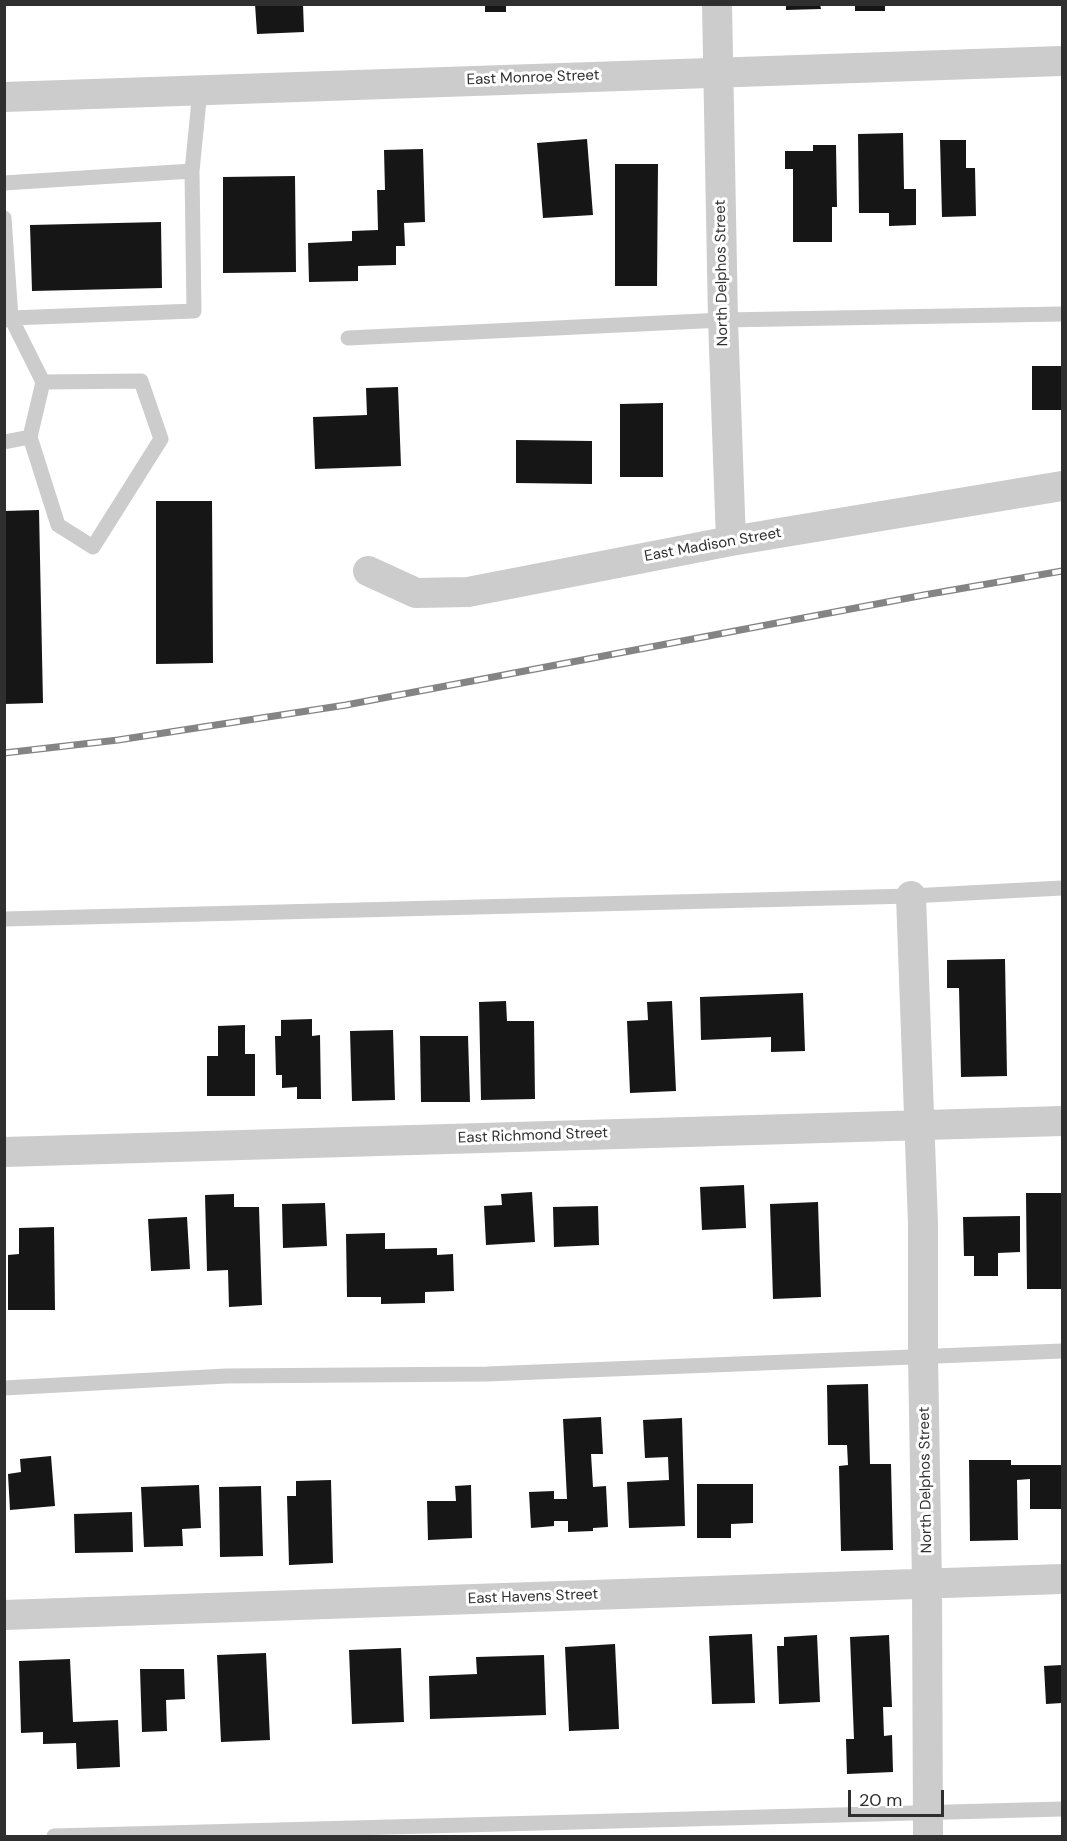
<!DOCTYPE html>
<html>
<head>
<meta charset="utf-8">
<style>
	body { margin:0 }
	#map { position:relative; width:1067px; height:1841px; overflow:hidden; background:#fff; font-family:"DM Sans",sans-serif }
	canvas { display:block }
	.frame { position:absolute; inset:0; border:6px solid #2f2f2f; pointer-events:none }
	.scale { position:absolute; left:848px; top:1790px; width:96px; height:27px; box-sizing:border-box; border:3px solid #2f2f2f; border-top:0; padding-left:8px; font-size:18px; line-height:21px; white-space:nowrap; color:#2f2f2f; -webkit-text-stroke:4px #fff; paint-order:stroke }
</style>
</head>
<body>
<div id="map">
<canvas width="1067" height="1841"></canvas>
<div class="frame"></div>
<div class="scale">20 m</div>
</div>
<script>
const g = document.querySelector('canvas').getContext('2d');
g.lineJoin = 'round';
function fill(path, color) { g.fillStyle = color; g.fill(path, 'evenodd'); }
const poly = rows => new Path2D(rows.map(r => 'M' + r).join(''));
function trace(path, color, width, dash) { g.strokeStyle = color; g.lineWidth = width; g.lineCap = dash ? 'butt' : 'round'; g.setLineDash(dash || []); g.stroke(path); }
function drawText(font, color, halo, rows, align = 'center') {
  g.font = font + ' "DM Sans",sans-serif'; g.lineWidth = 6; g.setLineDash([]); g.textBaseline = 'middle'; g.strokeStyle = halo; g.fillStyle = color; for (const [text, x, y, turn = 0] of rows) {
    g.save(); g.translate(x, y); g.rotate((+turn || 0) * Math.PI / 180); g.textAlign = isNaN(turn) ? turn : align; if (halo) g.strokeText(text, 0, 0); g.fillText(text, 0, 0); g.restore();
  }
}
const building = poly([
	[255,4,303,4,304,32,257,34],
	[485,4,506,4,506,12,485,12],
	[786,4,820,4,821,9,786,10],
	[855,4,885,4,885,11,855,11],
	[903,133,904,189,916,189,916,225,889,226,889,213,859,213,858,134],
	[587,139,593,215,543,218,537,143],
	[940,140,966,140,966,168,975,168,976,216,942,217],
	[813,145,836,145,837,207,832,207,832,242,793,242,793,169,785,169,785,151,813,151],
	[423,149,425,222,404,223,405,246,396,246,396,265,358,266,358,281,309,282,308,243,352,241,352,231,378,230,377,190,385,190,384,150],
	[615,164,658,164,657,286,615,286],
	[295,176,296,272,223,273,223,177],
	[161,222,162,288,32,291,30,225],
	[1032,366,1062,366,1062,410,1032,410],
	[398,387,401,466,315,469,313,417,367,415,366,388],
	[663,403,663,477,620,477,620,404],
	[516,440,592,441,592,484,516,483],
	[156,501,212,501,213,663,156,664],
	[39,510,43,703,4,704,4,511],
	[1005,959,1007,1076,961,1077,959,988,947,988,947,960],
	[803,993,805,1051,771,1052,771,1037,701,1040,700,997],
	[506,1001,507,1021,534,1021,535,1099,481,1100,479,1002],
	[672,1001,676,1091,630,1093,627,1021,648,1020,647,1002],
	[312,1019,312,1036,320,1035,321,1099,297,1099,297,1087,282,1088,282,1075,276,1075,275,1036,281,1036,281,1020],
	[245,1025,245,1054,255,1054,255,1096,207,1096,207,1056,218,1056,218,1026],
	[393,1030,395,1100,352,1101,350,1031],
	[420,1036,468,1036,470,1102,421,1102],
	[744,1185,746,1228,702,1230,700,1187],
	[532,1192,535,1242,486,1245,484,1206,502,1205,501,1194],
	[1026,1193,1062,1193,1062,1289,1027,1289],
	[234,1194,234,1207,259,1207,262,1305,229,1307,228,1270,207,1271,205,1195],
	[818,1202,821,1297,773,1299,770,1204],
	[325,1203,327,1246,283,1248,282,1204],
	[598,1206,599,1245,554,1247,553,1207],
	[1020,1216,1020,1252,998,1253,998,1276,974,1276,974,1256,964,1256,963,1217],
	[187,1217,190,1269,151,1271,148,1219],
	[54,1227,55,1310,8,1310,8,1255,19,1254,19,1228],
	[385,1233,385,1249,437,1248,437,1255,453,1254,454,1291,425,1292,425,1303,381,1304,381,1297,347,1297,346,1234],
	[868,1384,870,1464,891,1464,893,1550,841,1551,839,1466,848,1465,847,1445,828,1445,827,1385],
	[601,1417,603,1454,591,1454,593,1487,606,1486,608,1527,593,1528,593,1531,568,1532,568,1521,554,1521,554,1526,531,1528,529,1492,554,1491,554,1499,567,1499,563,1419],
	[682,1418,685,1526,629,1528,627,1482,669,1480,668,1457,645,1458,643,1420],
	[51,1456,55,1506,10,1510,8,1474,21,1472,20,1459],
	[969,1460,1011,1460,1011,1465,1062,1465,1062,1509,1030,1509,1030,1479,1017,1480,1018,1540,970,1541],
	[331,1480,333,1563,289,1565,287,1496,296,1496,296,1481],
	[697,1484,753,1484,753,1523,731,1524,731,1538,697,1538],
	[199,1485,201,1528,182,1529,183,1546,144,1547,141,1487],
	[471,1485,472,1538,428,1540,427,1501,456,1501,455,1486],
	[261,1486,263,1556,220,1557,219,1487],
	[132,1512,133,1552,75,1553,74,1514],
	[752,1634,755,1703,712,1704,709,1636],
	[817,1635,820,1702,779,1704,777,1646,784,1646,784,1637],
	[889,1635,892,1707,883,1707,884,1736,892,1735,893,1772,847,1774,846,1739,854,1739,850,1637],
	[615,1644,619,1729,569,1731,565,1647],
	[401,1648,404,1722,352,1724,349,1650],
	[266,1653,270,1740,221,1742,217,1655],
	[544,1655,546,1715,430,1719,429,1676,477,1674,476,1657],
	[70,1659,73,1722,118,1720,120,1767,77,1769,76,1743,43,1744,43,1732,21,1733,19,1661],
	[1062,1665,1062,1703,1046,1704,1044,1666],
	[140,1669,184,1669,185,1699,166,1700,167,1731,142,1732]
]);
const service = poly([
	[4,183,192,171],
	[4,218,11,318,43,382,30,437,58,525,93,547,161,439,141,381,43,382],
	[5,320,11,318,194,311,192,171,200,90],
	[348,338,723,320,1062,314],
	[4,442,30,437],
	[4,919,911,896,1062,888],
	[4,1388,226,1376,487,1374,1062,1351],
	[54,1836,1062,1809]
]);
const minor = poly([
	[717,4,723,320,731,541],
	[4,97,1062,61],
	[368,571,416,593,468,592,731,541,1062,486],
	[911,896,923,1224,923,1356,927,1583,928,1836],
	[4,1152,1062,1121],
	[4,1615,1062,1579]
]);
const rail = poly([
	[4,753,118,740,346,705,924,595,1062,571]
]);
const streetNames = [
	["East Monroe Street",533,78,-2],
	["North Delphos Street",722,273,-91],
	["East Madison Street",713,545,-10],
	["East Richmond Street",533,1136,-2],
	["North Delphos Street",926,1480,-91],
	["East Havens Street",533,1597,-2]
];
fill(building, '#161616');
trace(service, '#ccc', 15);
trace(minor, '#ccc', 30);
trace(rail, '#848484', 7);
trace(rail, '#fff', 4.5, [14]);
drawText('15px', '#2f2f2f', '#fff', streetNames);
</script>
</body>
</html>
